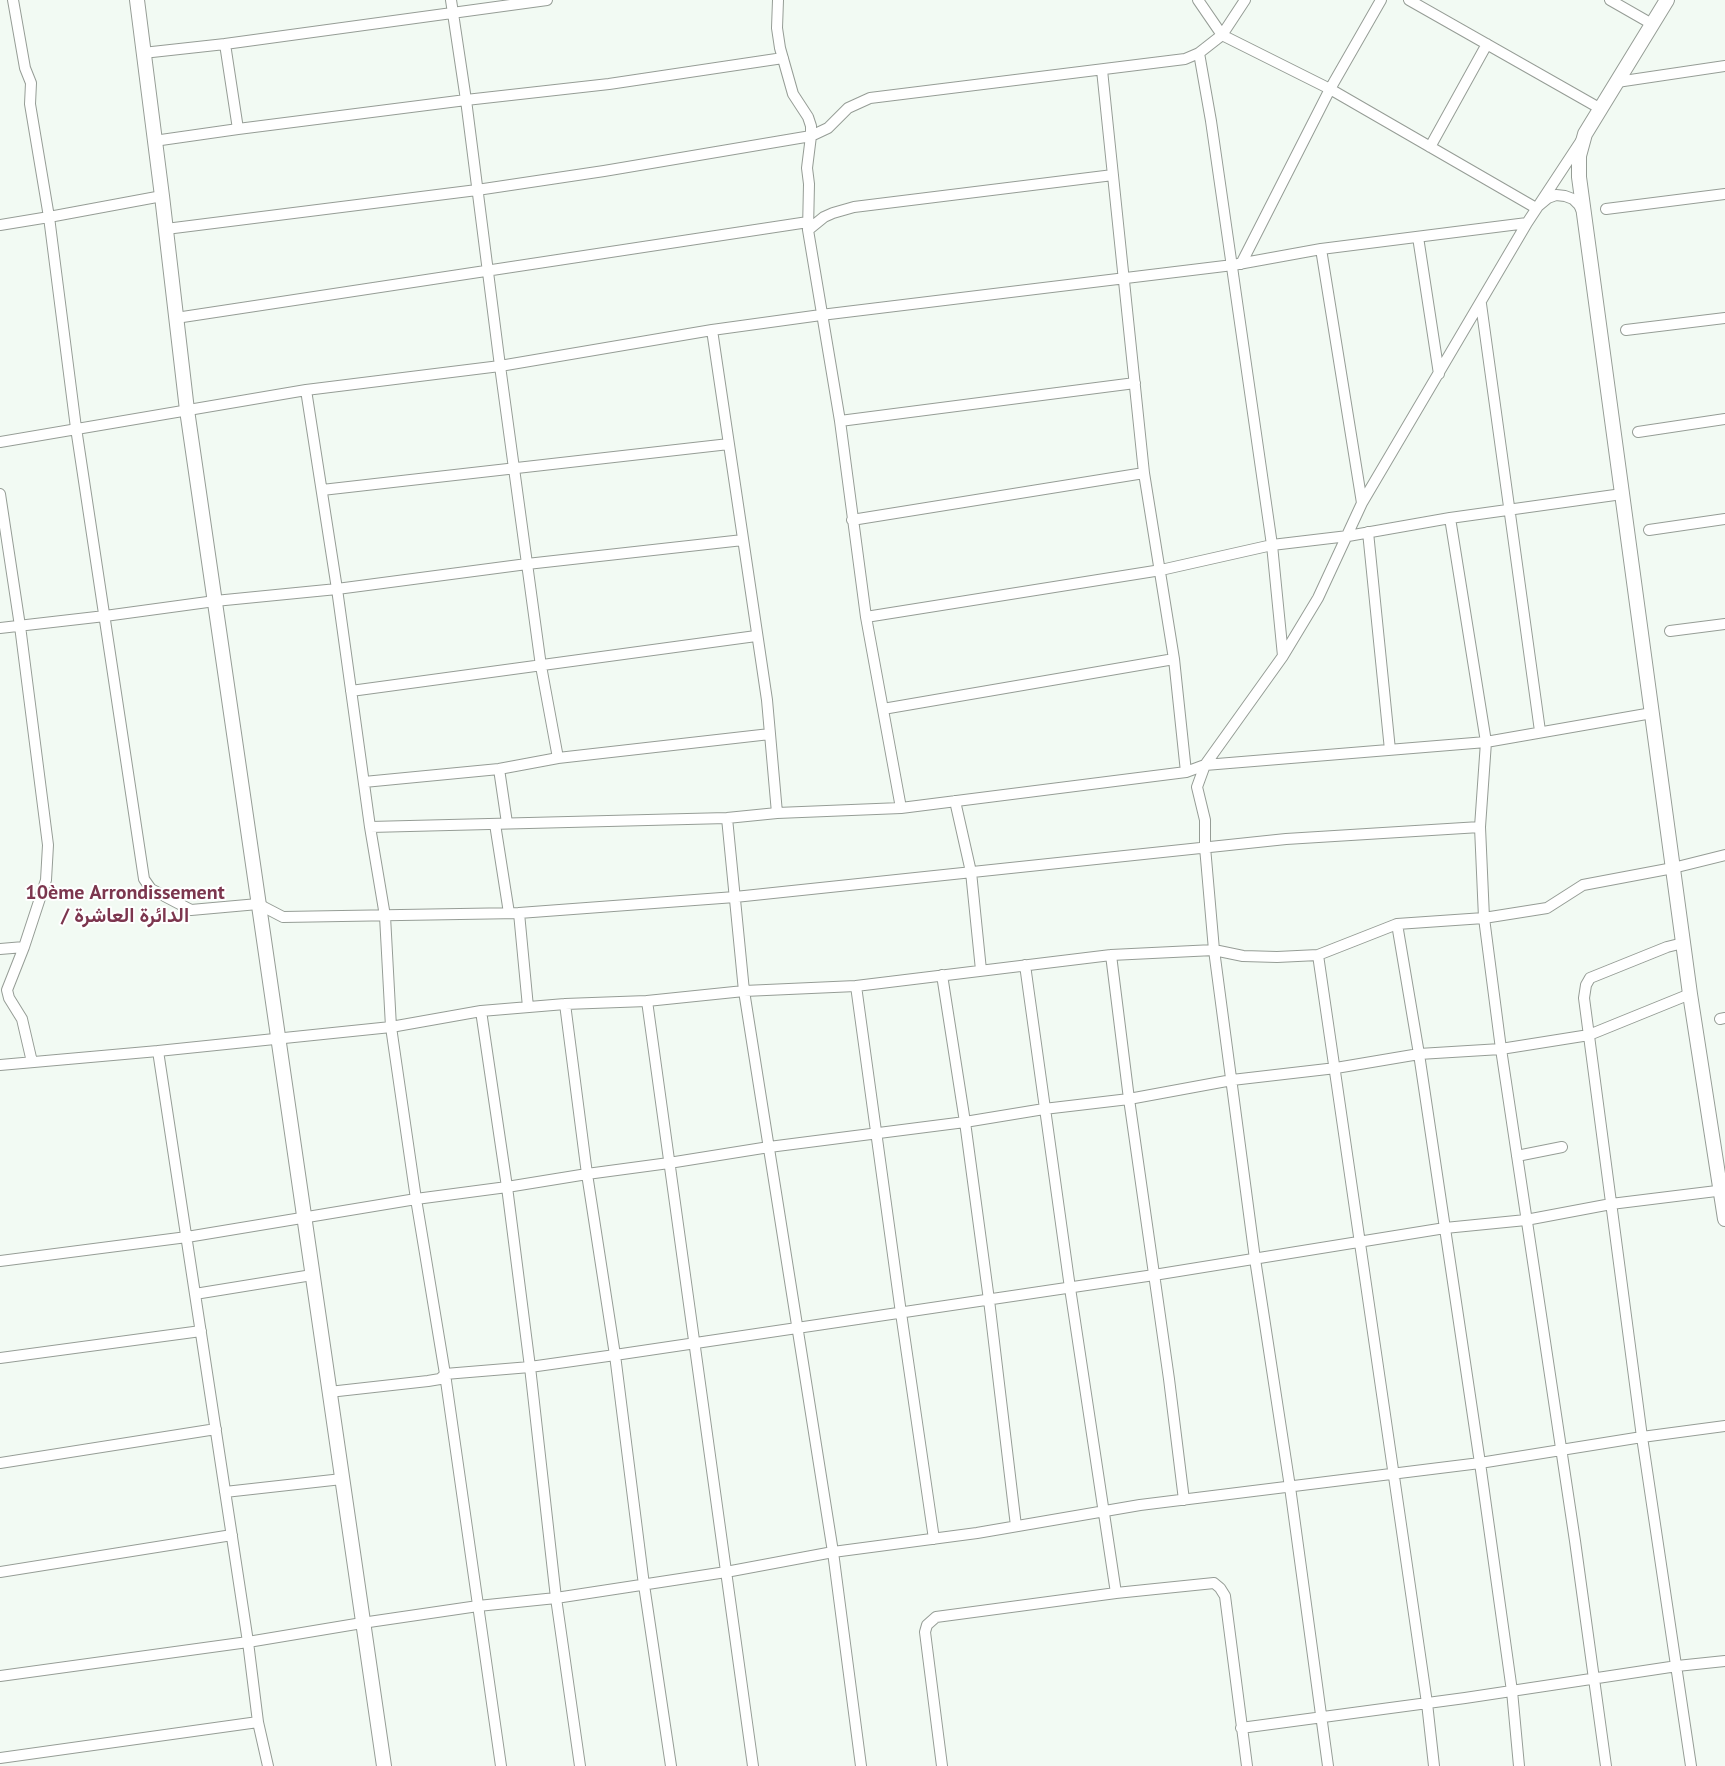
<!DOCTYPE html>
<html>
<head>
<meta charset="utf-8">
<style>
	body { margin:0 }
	canvas { display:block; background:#f2faf3 }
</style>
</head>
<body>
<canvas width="1725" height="1766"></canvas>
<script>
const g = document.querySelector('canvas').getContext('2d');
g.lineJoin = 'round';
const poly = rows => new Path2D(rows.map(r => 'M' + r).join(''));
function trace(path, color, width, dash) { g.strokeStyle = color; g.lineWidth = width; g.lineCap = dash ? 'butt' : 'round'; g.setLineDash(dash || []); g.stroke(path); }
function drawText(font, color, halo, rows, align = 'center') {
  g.font = font + ' "PT Sans",Vazirmatn,sans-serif'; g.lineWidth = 4; g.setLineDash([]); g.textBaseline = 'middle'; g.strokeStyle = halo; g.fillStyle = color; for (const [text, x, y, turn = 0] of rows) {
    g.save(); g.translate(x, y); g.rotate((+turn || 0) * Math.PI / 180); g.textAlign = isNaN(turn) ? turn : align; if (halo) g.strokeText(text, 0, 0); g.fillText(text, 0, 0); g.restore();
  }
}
const street = poly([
	[13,0,25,68,31,83,30,104,49,217,76,428,144,879,151,889,191,910,258,904,283,917,519,913,735,897,1286,839,1480,827],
	[451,0,466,100,500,366,541,666,558,758],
	[778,0,777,28,780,48,793,94,808,117,811,126,811,136,807,168,809,184,808,230,840,421,866,617,901,808],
	[1198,0,1222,35,1330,89,1536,208,1548,198,1556,195,1565,196,1573,199,1579,205,1582,211],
	[1409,0,1601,109],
	[1610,0,1652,24],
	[225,44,238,129],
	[143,53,225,44,547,0],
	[1199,53,1211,121,1272,545,1283,656],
	[1102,70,1144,473,1174,659,1186,772],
	[1617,82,1725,66],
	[154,141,238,129,466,100,609,84,783,58],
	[1430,147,1487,44],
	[1606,209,1725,194],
	[0,225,49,217,162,196],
	[166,229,477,190,604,171,811,136,828,128,848,108,870,98,1185,59,1199,53,1222,35,1245,0],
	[808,230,824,217,833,213,854,207,1113,175],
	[1418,237,1439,374],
	[1321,249,1362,503],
	[1241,264,1330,89,1381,0],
	[1481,304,1540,731],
	[176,318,808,222],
	[712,330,767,700,777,813],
	[1626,330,1725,318],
	[306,390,337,589,370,827,385,916,391,1027,416,1199,445,1374,501,1766],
	[840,421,1135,383],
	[1638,432,1725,419],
	[0,442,306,390,500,366,712,330,821,315,1233,265,1321,249,1527,223],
	[322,490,729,444],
	[0,494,20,626,48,845,46,880,24,947,7,990,9,998,22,1019,32,1062],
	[1450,518,1486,742,1480,827,1484,918,1501,1049,1575,1541,1606,1766],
	[852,520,1144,473],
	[1649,530,1725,519],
	[1368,532,1390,750],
	[866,617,1161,570,1272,545,1348,536,1450,518,1622,494],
	[0,628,105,616,215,601,337,589,527,564,743,540],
	[1670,631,1725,624],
	[351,691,756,636],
	[883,709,1174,659],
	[499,769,507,823],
	[364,782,499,769,558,758,770,734],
	[955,801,971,872,981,970],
	[727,818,744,991,833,1552,861,1766],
	[495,824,509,913],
	[370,827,727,818,777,813,901,808,1186,772,1205,765,1486,742,1652,713],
	[519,913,528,1007],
	[1397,924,1419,1054,1480,1463,1512,1691,1519,1766],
	[1683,943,1667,947,1590,978,1586,985,1584,998,1642,1437,1691,1766],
	[0,949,24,947],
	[1111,955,1129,1099,1169,1379,1184,1500],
	[1318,955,1427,1703,1434,1766],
	[1025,965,1070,1288,1116,1593],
	[942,975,965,1122,989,1300,1016,1526],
	[856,986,901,1313,934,1539],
	[647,1001,753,1766],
	[565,1004,587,1174,615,1355,644,1585,671,1766],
	[481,1011,507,1187,530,1367,556,1598,580,1766],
	[1720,1019,1725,1018],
	[158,1051,248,1642,258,1722,268,1766],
	[0,1065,158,1051,391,1027,481,1011,565,1004,647,1001,744,991,856,986,1111,955,1214,950,1243,956,1277,957,1318,955,1397,924,1484,918,1547,908,1583,885,1673,868,1725,855],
	[1517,1156,1562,1147],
	[0,1261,187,1237,416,1199,507,1187,587,1174,669,1163,769,1147,965,1122,1044,1109,1129,1099,1232,1080,1336,1068,1419,1054,1501,1049,1589,1035,1690,994],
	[195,1294,312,1275],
	[0,1358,201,1331],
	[329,1392,428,1381,440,1379,445,1374,530,1367,615,1355,1154,1275,1445,1228,1526,1220,1611,1204,1725,1190],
	[0,1463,216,1429],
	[225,1492,342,1479],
	[0,1572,232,1535],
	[0,1676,248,1642,362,1623,478,1606,556,1598,726,1572,833,1552,977,1533,1140,1505,1480,1463,1642,1437,1725,1426],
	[1241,1728,1465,1698,1677,1666,1725,1661],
	[0,1758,258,1722],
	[942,1766,925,1632,927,1625,936,1617,1116,1593,1214,1583,1220,1588,1225,1596,1247,1766],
	[1328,1766,1290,1487,1255,1259,1214,950,1205,847,1205,820,1197,787,1205,765,1283,656,1318,598,1362,503,1527,223,1581,141]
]);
const secondary = poly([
	[137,0,162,196,187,410,384,1766],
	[1667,0,1585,134,1579,156,1579,177,1690,994,1725,1219]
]);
const districtNames = [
	["10ème Arrondissement",125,893],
	["/ الدائرة العاشرة",125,916]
];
trace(street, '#969d96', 12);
trace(secondary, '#969d96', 16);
trace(street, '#fff', 10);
trace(secondary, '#fff', 14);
drawText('bold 20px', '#7c364e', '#fff', districtNames);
</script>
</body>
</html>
